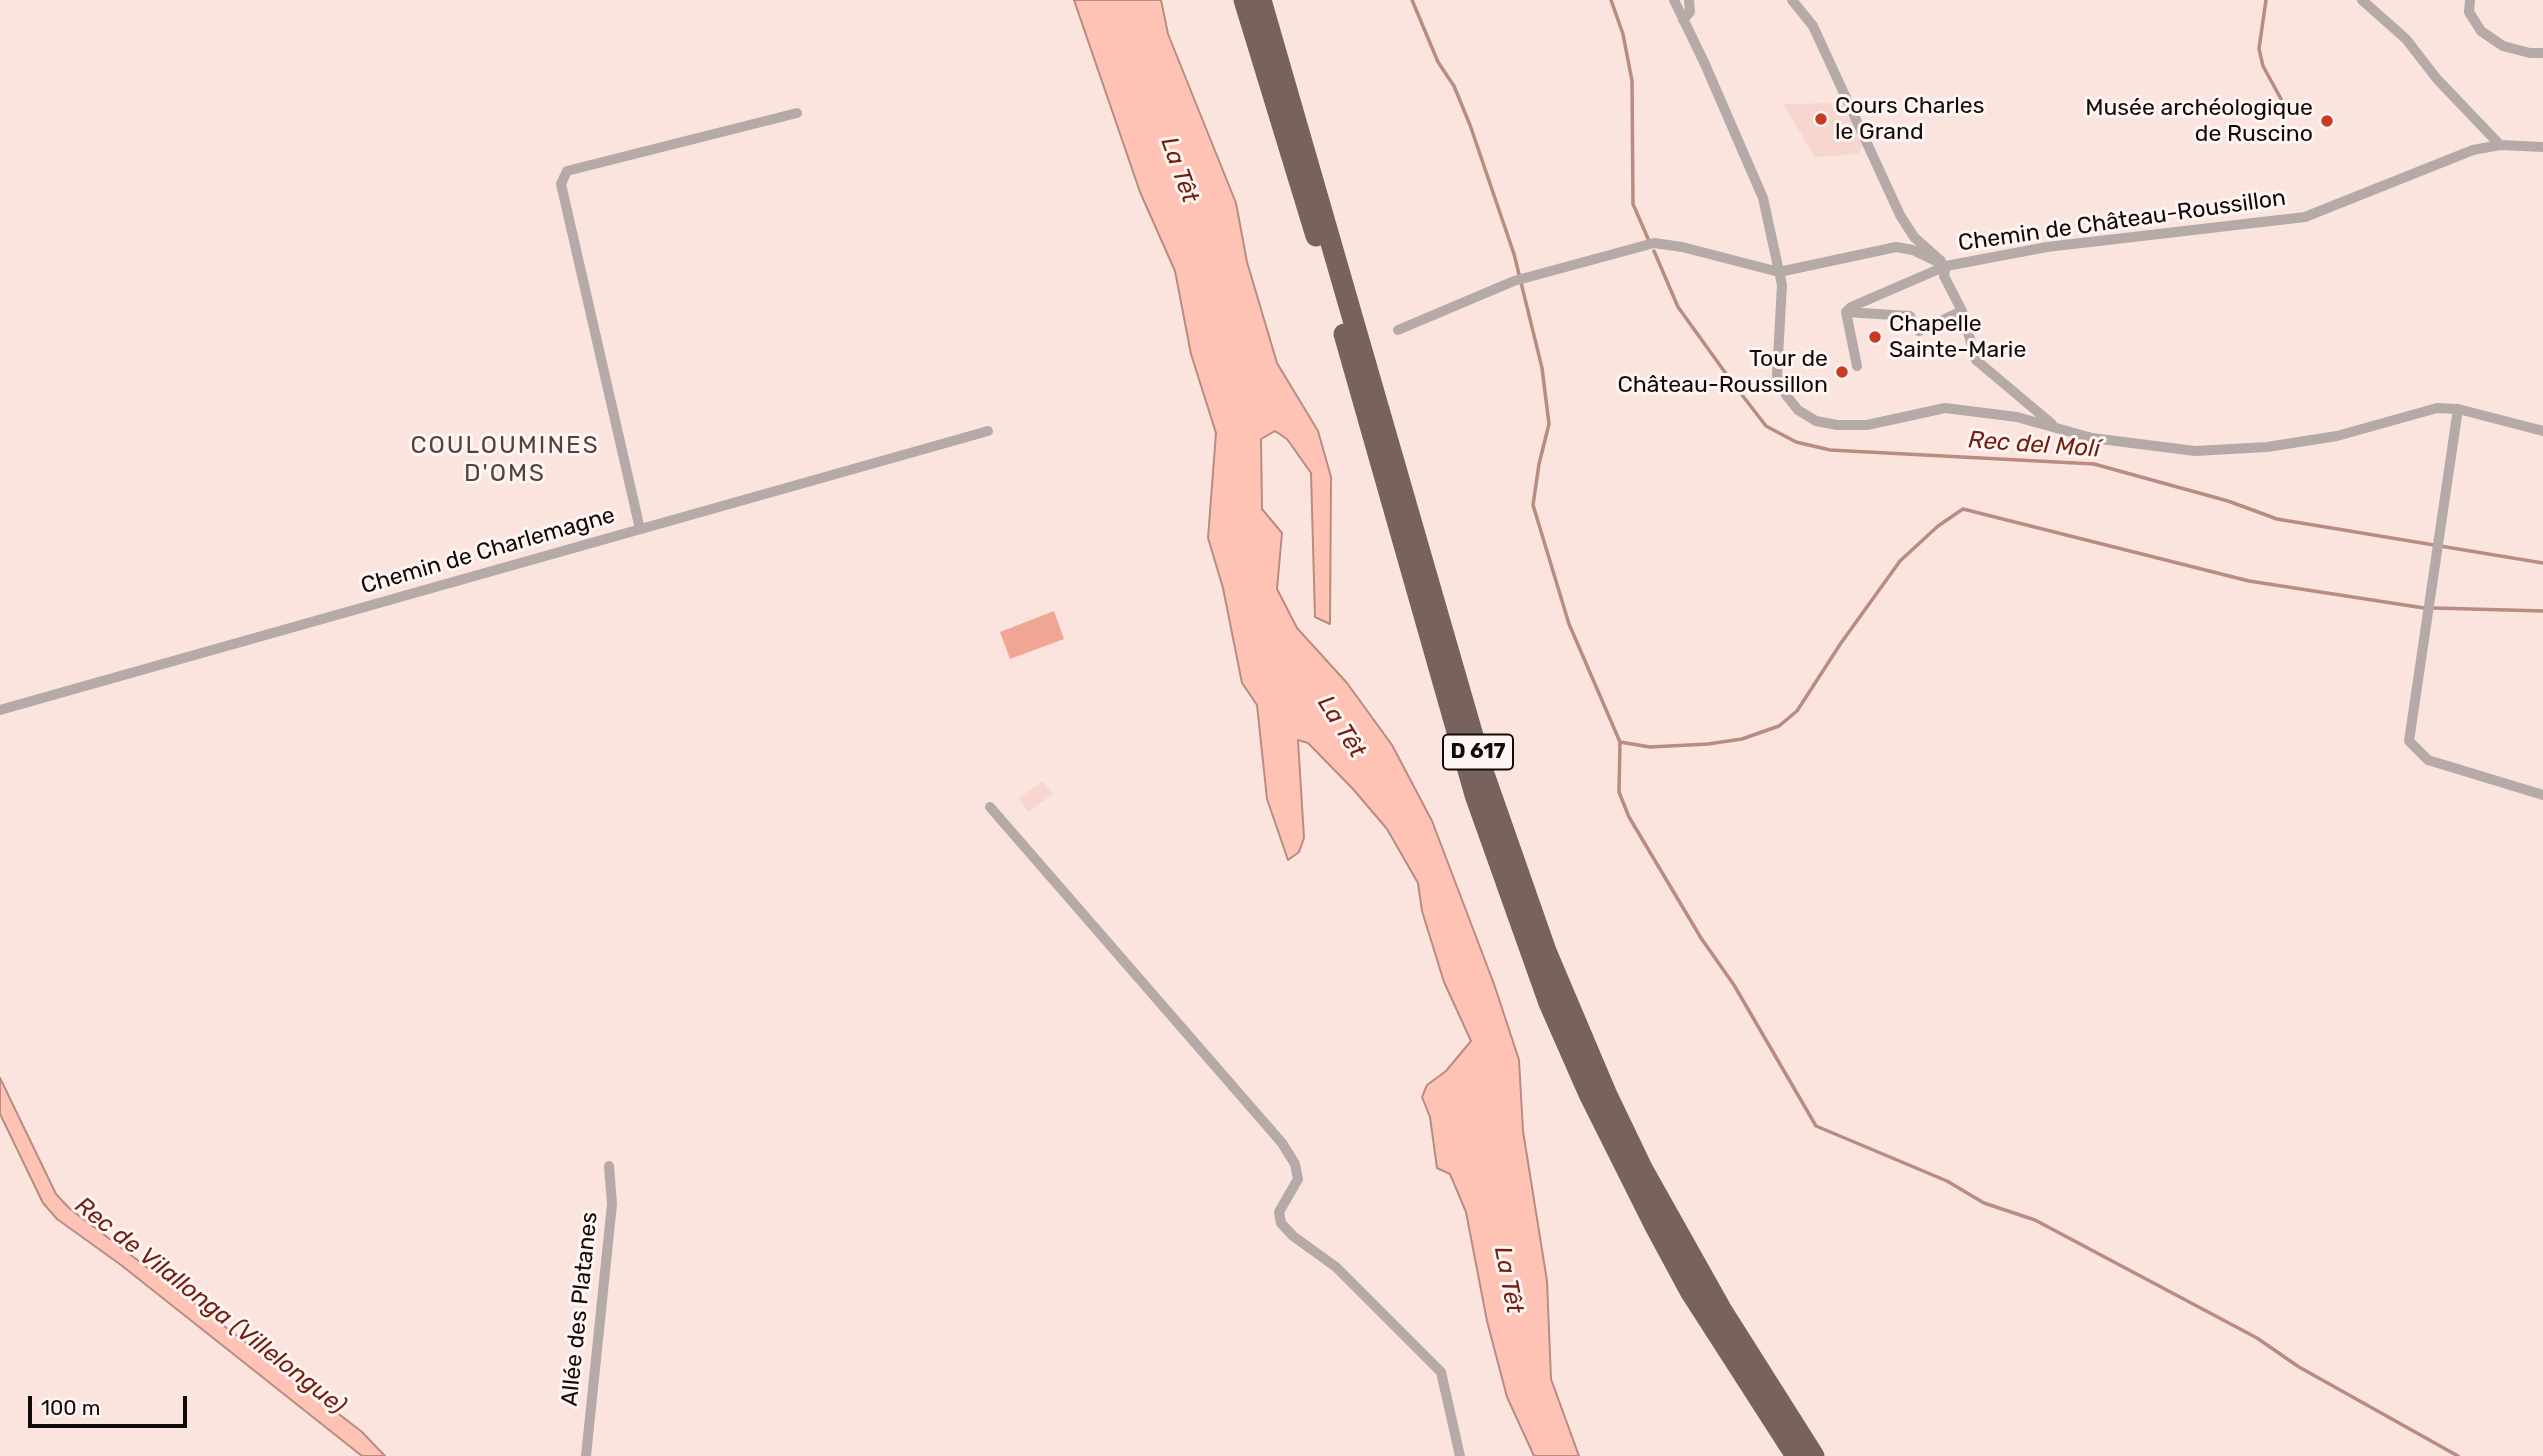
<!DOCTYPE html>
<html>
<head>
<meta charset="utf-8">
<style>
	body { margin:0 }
	#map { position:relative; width:2543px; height:1456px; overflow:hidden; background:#fce4de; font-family:Rubik,sans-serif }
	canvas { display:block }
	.scale { position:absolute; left:28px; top:1396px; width:159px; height:32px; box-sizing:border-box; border:4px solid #120a09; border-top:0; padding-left:9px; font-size:21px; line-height:24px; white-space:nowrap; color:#120a09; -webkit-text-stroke:5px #fff5f3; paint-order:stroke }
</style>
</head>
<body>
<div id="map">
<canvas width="2543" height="1456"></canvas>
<div class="scale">100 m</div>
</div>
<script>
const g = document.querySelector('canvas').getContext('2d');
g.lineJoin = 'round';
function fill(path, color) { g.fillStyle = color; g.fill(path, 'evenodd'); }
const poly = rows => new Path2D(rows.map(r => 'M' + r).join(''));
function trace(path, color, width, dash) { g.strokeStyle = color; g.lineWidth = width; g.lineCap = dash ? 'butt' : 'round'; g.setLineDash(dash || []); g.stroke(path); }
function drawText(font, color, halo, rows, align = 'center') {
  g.font = font + ' Rubik,sans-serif'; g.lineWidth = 6; g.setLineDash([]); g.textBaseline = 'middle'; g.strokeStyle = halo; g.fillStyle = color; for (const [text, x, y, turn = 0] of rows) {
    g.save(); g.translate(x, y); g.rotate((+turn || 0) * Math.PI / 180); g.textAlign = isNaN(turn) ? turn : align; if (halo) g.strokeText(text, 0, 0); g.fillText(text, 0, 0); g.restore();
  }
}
const built = poly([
	[1843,103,1863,146,1858,154,1815,157,1783,104],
	[1043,781,1053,794,1028,812,1019,798]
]);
const green = poly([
	[1054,611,1064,639,1010,659,1000,632]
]);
const water = poly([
	[1074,0,1161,0,1168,34,1236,203,1247,262,1277,363,1318,431,1331,477,1330,624,1315,617,1311,473,1287,439,1275,431,1261,439,1262,509,1282,533,1277,589,1297,628,1347,683,1392,745,1432,821,1494,984,1519,1060,1523,1131,1547,1281,1551,1379,1579,1456,1534,1456,1507,1397,1487,1321,1466,1212,1450,1174,1437,1168,1430,1117,1422,1097,1427,1085,1446,1071,1471,1041,1444,982,1422,911,1418,883,1387,829,1353,789,1308,743,1298,740,1304,838,1299,852,1288,860,1267,799,1257,705,1242,683,1223,588,1208,538,1216,433,1191,354,1175,271,1140,192,1074,0],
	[0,1078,56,1194,69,1208,299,1383,362,1432,385,1456,362,1456,121,1265,57,1219,43,1203,0,1114,0,1078]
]);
const stream = poly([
	[1412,0,1438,62,1454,86,1470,125,1514,254,1542,368,1549,424,1539,464,1533,505,1569,624,1620,742,1619,792,1629,817,1701,938,1734,985,1816,1126,1947,1181,1984,1203,2035,1220,2257,1338,2299,1367,2458,1456],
	[1611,0,1623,34,1632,81,1633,204,1649,241],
	[2266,0,2259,49,2263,66,2281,99],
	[1654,251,1678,307,1732,382,1766,426,1796,442,1830,450,2094,464,2228,501,2277,519,2543,563],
	[2434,608,2543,611],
	[1620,742,1650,747,1708,744,1742,739,1779,726,1797,711,1841,643,1900,561,1938,526,1963,509,2249,581,2424,608]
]);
const street = poly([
	[1674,0,1704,62,1763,198,1782,285,1777,375,1786,395,1798,410,1816,421,1837,425,1867,425,1945,408,2017,417,2092,438,2195,451,2267,447,2337,436,2437,408,2458,409,2543,431],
	[1792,0,1813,26,1900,215,1914,237,1941,261],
	[2362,0,2406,39,2437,79,2500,145],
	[2470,0,2469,12,2481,31,2503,46,2530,53,2543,53],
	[1683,20,1690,12,1689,0],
	[1946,266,1944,276,1962,311,1976,360,2052,424],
	[1846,312,1910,316,1919,331,1962,311],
	[1398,330,1514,281,1654,243,1682,247,1779,272,1896,247,1913,250,1946,266],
	[1857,366,1846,312,1851,307,1946,266,2047,247,2305,217,2473,150,2500,145,2543,147],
	[2458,409,2409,741,2428,760,2543,795],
	[640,529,561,184,567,171,797,113],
	[0,710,988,431],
	[990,807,1282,1143,1295,1164,1298,1179,1279,1212,1281,1223,1293,1236,1336,1267,1441,1372,1460,1456],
	[586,1456,612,1204,609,1166]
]);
const highway = poly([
	[1244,0,1316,236],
	[1261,0,1484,774,1546,951,1607,1095,1643,1170,1721,1309,1814,1456],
	[1344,334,1475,795,1549,1003,1589,1094,1655,1226,1690,1291,1796,1456]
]);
const markers = [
	[1821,119,7,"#c73c21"],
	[2327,121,7,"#c73c21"],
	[1875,337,7,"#c73c21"],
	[1842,372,7,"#c73c21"]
];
const shields = [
	[1478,752,70]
];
const shieldNames = [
	["D 617",1478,752]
];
const poiNames = [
	["Cours Charles",1835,106],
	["le Grand",1835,132],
	["Musée archéologique",2313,108,"right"],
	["de Ruscino",2313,134,"right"],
	["Chapelle",1889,324],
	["Sainte-Marie",1889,350],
	["Tour de",1828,359,"right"],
	["Château-Roussillon",1828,385,"right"]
];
const streetNames = [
	["Chemin de Château-Roussillon",2122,221,-8],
	["Chemin de Charlemagne",488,551,-16],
	["Allée des Platanes",580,1309,-84]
];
const waterNames = [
	["La Têt",1179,170,70],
	["Rec del Molí",2034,445,4],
	["La Têt",1341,727,58],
	["La Têt",1508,1280,79],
	["Rec de Vilallonga (Villelongue)",210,1306,38]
];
const neighbourhoodNames = [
	["COULOUMINES",505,446],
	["D'OMS",505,474]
];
fill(built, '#f6d6ce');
fill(green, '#f1a594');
fill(water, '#ffc3b5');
trace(water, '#b88c81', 2);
trace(stream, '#b88c81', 3.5);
trace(street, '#b5aaa8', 10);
trace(highway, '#77625d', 21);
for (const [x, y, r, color] of markers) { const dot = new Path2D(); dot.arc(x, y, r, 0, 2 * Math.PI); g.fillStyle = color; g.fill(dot); trace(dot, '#fff5f3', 2.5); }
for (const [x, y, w] of shields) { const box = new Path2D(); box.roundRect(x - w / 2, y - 17.5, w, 35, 5); g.fillStyle = '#fff5f3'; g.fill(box); trace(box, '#120a09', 2); }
drawText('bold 21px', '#120a09', null, shieldNames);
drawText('23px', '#120a09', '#fff5f3', poiNames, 'left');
drawText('23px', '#120a09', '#fff5f3', streetNames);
drawText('italic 24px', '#721f0f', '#fff5f3', waterNames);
g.letterSpacing = '2px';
drawText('24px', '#55413d', '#fff5f3', neighbourhoodNames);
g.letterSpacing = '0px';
</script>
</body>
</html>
